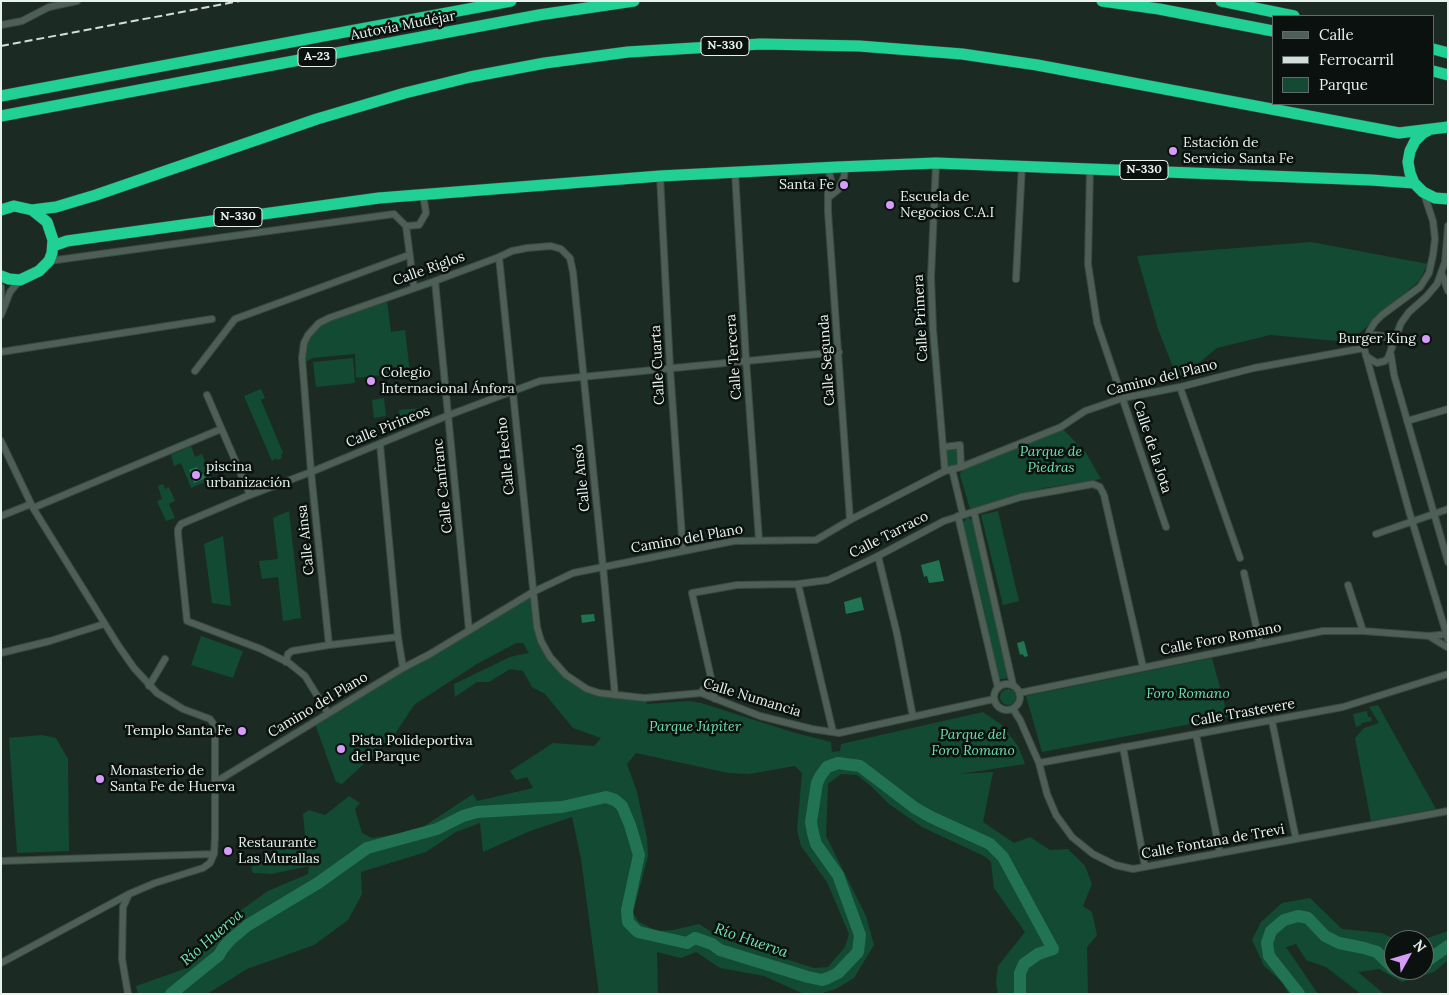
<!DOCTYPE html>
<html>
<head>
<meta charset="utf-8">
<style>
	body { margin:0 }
	#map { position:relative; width:1449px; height:995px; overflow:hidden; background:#1b2b23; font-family:Lora,serif }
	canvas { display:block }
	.frame { position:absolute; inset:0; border:2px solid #e9f3ee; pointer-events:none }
	.legend { position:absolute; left:1272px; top:15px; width:162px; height:90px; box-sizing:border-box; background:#0a110e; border:1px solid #636b68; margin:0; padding:6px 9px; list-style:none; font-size:15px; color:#e9f3ee }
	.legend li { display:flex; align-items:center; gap:10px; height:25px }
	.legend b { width:25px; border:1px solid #636b68 }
	.north { position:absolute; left:1384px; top:930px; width:50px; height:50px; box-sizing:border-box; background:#0a110e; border:1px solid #636b68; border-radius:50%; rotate:51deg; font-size:14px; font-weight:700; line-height:20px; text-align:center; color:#e9f3ee }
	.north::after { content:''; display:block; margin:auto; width:18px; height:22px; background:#d79bf9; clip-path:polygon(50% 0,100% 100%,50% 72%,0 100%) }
</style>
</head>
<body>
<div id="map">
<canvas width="1449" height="995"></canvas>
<div class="frame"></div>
<ul class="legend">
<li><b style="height:6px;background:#4d5f56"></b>Calle</li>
<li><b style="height:6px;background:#d4ded9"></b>Ferrocarril</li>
<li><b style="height:14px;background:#134a34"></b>Parque</li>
</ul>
<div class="north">N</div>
</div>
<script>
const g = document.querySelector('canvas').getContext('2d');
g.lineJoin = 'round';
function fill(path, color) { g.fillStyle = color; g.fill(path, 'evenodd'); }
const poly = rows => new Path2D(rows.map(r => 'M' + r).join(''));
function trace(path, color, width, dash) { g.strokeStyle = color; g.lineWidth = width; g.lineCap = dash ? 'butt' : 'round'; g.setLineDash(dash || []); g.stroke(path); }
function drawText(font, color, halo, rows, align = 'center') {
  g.font = font + ' Lora,serif'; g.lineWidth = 5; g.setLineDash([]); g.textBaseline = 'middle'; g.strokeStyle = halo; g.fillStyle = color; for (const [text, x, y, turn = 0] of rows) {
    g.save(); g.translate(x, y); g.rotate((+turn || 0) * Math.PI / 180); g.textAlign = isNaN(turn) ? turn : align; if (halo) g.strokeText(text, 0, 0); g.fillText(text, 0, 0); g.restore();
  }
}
const green = poly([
	[1311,242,1428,264,1419,281,1349,342,1270,335,1217,348,1178,380,1158,329,1137,256],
	[387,302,391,332,405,330,410,372,356,378,355,354,313,358,305,362,308,342,318,328,325,323],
	[353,358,355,383,316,387,313,362],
	[261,389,265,398,261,400,283,453,281,454,282,458,277,460,276,458,272,461,244,396],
	[384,398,386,416,374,418,372,400],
	[422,408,422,415,400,418,399,410],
	[1061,427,1086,453,1101,479,1044,488,970,509,960,475,962,468],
	[960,445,959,466,947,469,944,447],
	[191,446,195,457,202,454,212,479,191,488,181,463,174,466,171,455],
	[163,484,165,489,169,487,175,501,169,504,175,518,166,521,157,501,162,499,158,486],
	[289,511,301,618,283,621,278,577,262,579,259,561,278,559,273,518],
	[998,511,1019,601,1003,605,981,515],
	[967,517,974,521,1008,674,1007,678,1003,679,1000,679,997,676,985,614,963,523],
	[223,536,231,606,212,603,204,544],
	[533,592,537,627,556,666,587,689,645,698,647,704,689,701,701,703,792,732,831,742,832,752,840,751,841,744,983,712,1002,725,1018,746,1025,764,959,774,993,772,983,822,1014,843,1030,837,1050,850,1068,849,1085,866,1092,884,1083,906,1092,912,1097,935,1087,947,1088,994,998,994,996,982,998,966,1025,932,994,888,991,862,986,857,922,827,889,804,871,786,857,775,841,774,828,784,826,836,866,916,874,945,854,978,836,989,819,994,804,994,764,976,720,968,696,952,681,958,657,952,658,994,599,994,581,859,572,817,530,831,483,852,480,823,456,832,426,852,361,872,362,894,348,920,314,945,247,969,207,994,138,994,136,986,190,967,240,911,268,891,308,874,309,866,272,874,253,873,251,867,277,849,294,843,305,835,303,814,309,810,325,815,349,796,360,803,355,809,362,833,372,838,417,831,473,794,477,801,533,788,527,777,516,780,510,771,553,743,594,746,601,738,573,728,545,694,532,687,523,671,510,669,489,682,477,682,455,697,454,684,510,657,529,653,523,643,516,643,477,664,415,704,392,738,342,784,336,782,314,721],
	[636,753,728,773,749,774,795,766,802,773,797,830,801,846,827,882,849,934,845,947,828,967,814,968,738,944,721,938,699,924,673,930,657,931,639,922,633,913,648,856,647,838,637,792,627,764],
	[201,636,243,651,233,678,191,665],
	[1212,658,1228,717,1042,752,1026,696],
	'1000 697a8 8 0 1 1 16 0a8 8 0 1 1-16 0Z',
	[1378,705,1436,809,1371,821,1355,738,1364,728,1379,723,1369,707],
	[1367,711,1368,717,1371,717,1372,721,1361,723,1361,725,1356,727,1353,714],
	[42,735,56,738,68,759,69,851,17,853,9,738],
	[1310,898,1342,929,1381,933,1398,940,1394,940,1394,970,1424,970,1424,940,1422,940,1448,931,1448,960,1434,972,1402,982,1379,969,1358,972,1384,994,1361,994,1326,967,1306,960,1296,944,1286,947,1318,994,1289,994,1281,981,1264,966,1252,940,1261,922,1282,903]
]);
const water = poly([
	[197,467,201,475,204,474,206,478,194,483,189,470],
	[939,560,944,581,929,583,927,576,924,577,921,565],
	[861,597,864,610,846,614,844,602],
	[594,614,595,621,582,623,581,615],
	[1024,641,1028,656,1025,657,1022,654,1020,655,1017,643]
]);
const river = poly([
	[1424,963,1448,946],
	[1396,970,1398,971,1409,970],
	[171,994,219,955,223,948,230,940,248,925,318,883,367,848,437,829,463,816,477,812,562,807,606,797,615,800,622,806,630,825,639,855,627,910,628,922,638,932,687,943,695,938,712,944,720,950,808,977,822,980,828,978,838,973,858,952,860,935,838,875,816,844,813,833,811,822,817,783,821,775,827,767,838,763,860,766,915,808,931,817,990,844,1003,857,1053,949,1038,954,1024,964,1020,973,1020,994],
	[1299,994,1269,956,1267,943,1271,931,1284,920,1298,916,1308,918,1325,936,1339,943,1364,948,1377,952,1394,969]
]);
const street = poly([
	[1,25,22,21,49,7,77,1],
	[936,163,931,277,933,329,945,471],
	[828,168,831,180,828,189,828,212,850,520],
	[1090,168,1088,264,1097,323,1166,527],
	[735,172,746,360,759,540],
	[660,176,670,368,683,551],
	[1424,194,1433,221,1435,239,1433,255,1429,273,1420,287,1382,315,1375,322,1370,330,1364,348,1409,511,1448,639],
	[828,198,838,190,844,177,845,167],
	[406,226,414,288],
	[499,257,537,627,541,641,550,657,566,675,587,689,599,693,645,698,701,693,760,716,812,729,839,733,994,699],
	[49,261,394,214,406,226,419,225,426,213,423,194],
	[1442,274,1448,291],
	[1016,279,1022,165],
	[435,281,469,630],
	[1,287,1,303],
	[1,315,10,292,20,280],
	[1368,340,1374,335,1384,336,1388,339,1392,347],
	[1,352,212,319],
	[1391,355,1394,375,1448,562],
	[1366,356,1377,363,1385,361,1388,358,1401,323,1409,312,1426,297,1437,284,1445,262,1448,226],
	[195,371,235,319,409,255],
	[1180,387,1240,558],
	[207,395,250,495],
	[1407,421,1448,409],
	[1,441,33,508,118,645,134,668,157,693,183,709,210,719,215,726,215,838,214,854,210,863,203,868,155,883,129,894,123,907,122,959,128,994],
	[380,444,398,637,403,668],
	[944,447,960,445,961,467],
	[952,469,963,515],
	[33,508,221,429],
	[974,512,1013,685],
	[1,516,31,504],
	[958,516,998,688],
	[1376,534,1448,509],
	[878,556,897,634,913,717],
	[1244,573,1260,643],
	[798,584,833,732],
	[1348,585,1363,631],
	[1429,636,1447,647],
	[329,645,311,472,302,358,304,343,308,335,319,323,329,318,435,281,499,257,512,251,527,248,551,246,561,249,570,258,573,272,603,567,615,695],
	[1,653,50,641,104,624],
	[286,662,288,654,292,651,329,645,398,637],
	[711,678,715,699],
	'994 697a13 13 0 1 1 26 0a13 13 0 1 1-26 0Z',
	[149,686,165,659],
	[701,693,711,678,692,593,737,585,798,584,828,580,878,556,944,521,1021,497,1093,484,1100,487,1104,495,1143,667],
	[1019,693,1323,631,1363,631,1429,636,1448,634],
	[1013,709,1020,720,1039,763,1047,794,1056,815,1072,837,1093,854,1115,865,1133,869,1448,811],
	[328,713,305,676,289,663,261,649,187,621,178,534,178,529,181,524,245,497,311,472,449,415,540,381,839,352],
	[1272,721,1296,839],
	[1196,734,1220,853],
	[1123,747,1145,867],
	[1039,763,1343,707,1448,674],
	[214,783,403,668,430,654,533,592,573,573,734,541,816,540,850,520,945,471,961,467,1061,427,1085,411,1123,398,1180,387,1254,368,1364,348],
	[1,861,214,854],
	[1,963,129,894]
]);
const highway = poly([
	[1102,1,1159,9,1273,31],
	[1221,1,1294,16],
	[1433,49,1448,53],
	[1433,71,1448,75],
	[1,96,511,1],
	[1,116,539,15,634,1],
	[1429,130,1423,133,1415,141,1410,151,1408,162,1410,173,1414,183,1423,192,1435,198,1448,199],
	[1,210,14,206,32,210,47,222,53,240,52,253,49,261,39,271,20,280,9,279,1,276],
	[32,210,56,207,96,195,317,119,405,93,470,77,545,63,628,52,761,44,859,46,962,54,1037,65,1399,133,1448,127],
	[53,246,67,241,379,198,660,176,838,167,936,163,1371,180,1414,183]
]);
const rail = poly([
	[1,46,240,1]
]);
const markers = [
	[1173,151,5,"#d79bf9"],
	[844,185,5,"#d79bf9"],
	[890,205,5,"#d79bf9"],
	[1426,339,5,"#d79bf9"],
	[371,381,5,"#d79bf9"],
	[196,475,5,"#d79bf9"],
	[242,731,5,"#d79bf9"],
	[341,749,5,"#d79bf9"],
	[100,779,5,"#d79bf9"],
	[228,851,5,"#d79bf9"]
];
const shields = [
	[725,46,48],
	[317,57,38],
	[1144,170,48],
	[238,217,48]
];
const shieldNames = [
	["N-330",725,46],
	["A-23",317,57],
	["N-330",1144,170],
	["N-330",238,217]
];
const streetNames = [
	["Autovía Mudéjar",403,26,-11],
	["Calle Riglos",429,269,-20],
	["Calle Primera",921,318,-93],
	["Calle Tercera",734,357,-94],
	["Calle Segunda",827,360,-94],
	["Calle Cuarta",658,365,-93],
	["Camino del Plano",1162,378,-14],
	["Calle Pirineos",388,427,-22],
	["Calle de la Jota",1152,447,72],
	["Calle Hecho",506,456,-96],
	["Calle Ansó",582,478,-96],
	["Calle Canfranc",443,486,-96],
	["Calle Tarraco",889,535,-27],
	["Camino del Plano",687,539,-10],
	["Calle Ainsa",306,540,-96],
	["Calle Foro Romano",1221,639,-11],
	["Calle Numancia",752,698,17],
	["Camino del Plano",318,705,-31],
	["Calle Trastevere",1243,713,-10],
	["Calle Fontana de Trevi",1213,842,-10]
];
const poiNames = [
	["Estación de",1183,143],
	["Servicio Santa Fe",1183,159],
	["Santa Fe",834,185,"right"],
	["Escuela de",900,197],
	["Negocios C.A.I",900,213],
	["Burger King",1416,339,"right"],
	["Colegio",381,373],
	["Internacional Ánfora",381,389],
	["piscina",206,467],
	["urbanización",206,483],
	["Templo Santa Fe",232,731,"right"],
	["Pista Polideportiva",351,741],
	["del Parque",351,757],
	["Monasterio de",110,771],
	["Santa Fe de Huerva",110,787],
	["Restaurante",238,843],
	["Las Murallas",238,859]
];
const parkNames = [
	["Parque de",1051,452],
	["Piedras",1051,468],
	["Foro Romano",1188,694],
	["Parque Júpiter",695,727],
	["Parque del",973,735],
	["Foro Romano",973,751]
];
const waterNames = [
	["Río Huerva",212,938,-41],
	["Río Huerva",751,941,19]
];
fill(green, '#134a34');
fill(water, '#227353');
trace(river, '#227353', 12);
trace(street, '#3c4942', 8);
trace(highway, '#3c4942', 12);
trace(street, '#4d5f56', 6);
trace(highway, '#21d094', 11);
trace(rail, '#d4ded9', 2, [8, 4]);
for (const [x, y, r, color] of markers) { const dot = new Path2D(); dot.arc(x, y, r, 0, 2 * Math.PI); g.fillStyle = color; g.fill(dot); trace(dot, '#0a110e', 2); }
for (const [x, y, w] of shields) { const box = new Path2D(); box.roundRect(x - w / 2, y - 9.5, w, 19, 4); g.fillStyle = '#0a110e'; g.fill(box); trace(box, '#e9f3ee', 1); }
drawText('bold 12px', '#e9f3ee', null, shieldNames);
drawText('14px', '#e9f3ee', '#0a110e', streetNames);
drawText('14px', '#e9f3ee', '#0a110e', poiNames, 'left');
drawText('italic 14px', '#72dfaf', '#0a110e', parkNames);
drawText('italic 15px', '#75e2b2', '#0a110e', waterNames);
</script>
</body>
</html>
